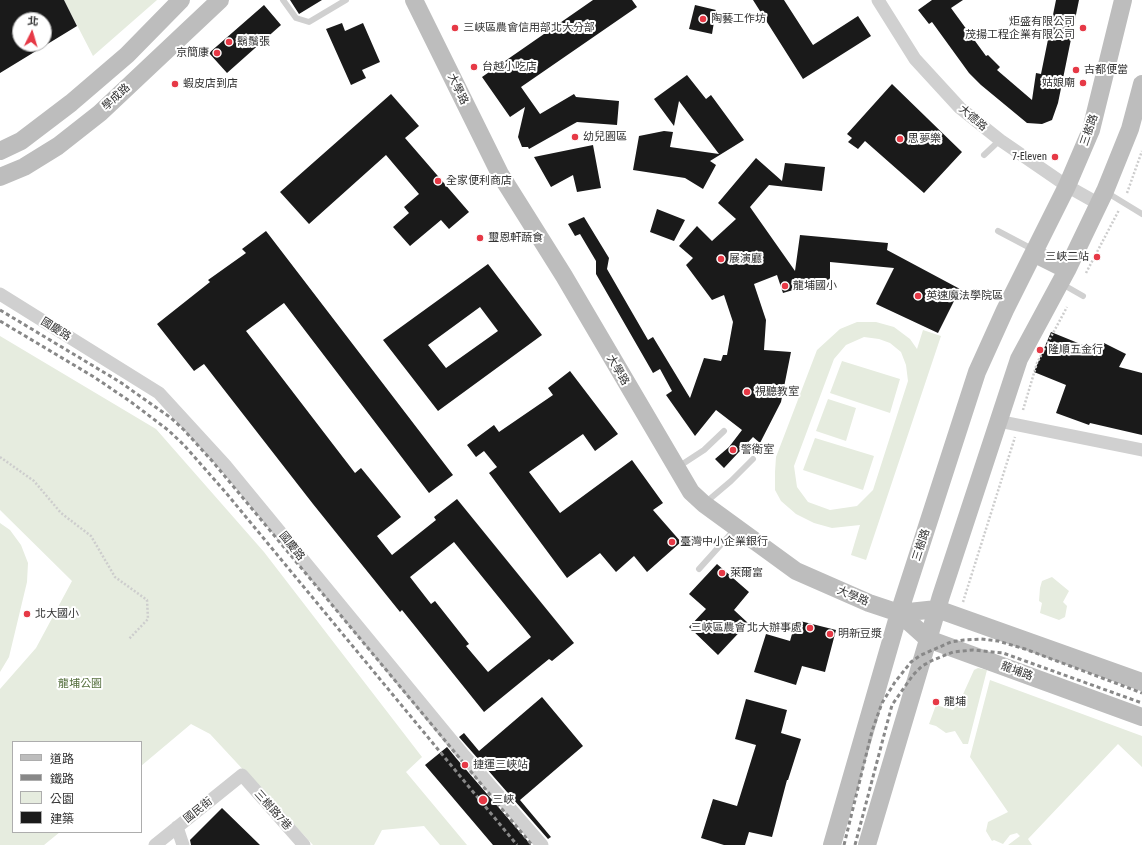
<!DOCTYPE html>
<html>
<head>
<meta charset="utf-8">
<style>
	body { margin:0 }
	#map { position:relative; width:1142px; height:845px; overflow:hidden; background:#fff; font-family:"Asap Condensed","Noto Sans TC",sans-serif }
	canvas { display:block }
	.legend { position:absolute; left:12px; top:741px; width:130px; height:92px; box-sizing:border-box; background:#fff; border:1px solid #adadad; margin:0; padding:5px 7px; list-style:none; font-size:12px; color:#333 }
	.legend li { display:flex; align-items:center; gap:8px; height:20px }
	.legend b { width:20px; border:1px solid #adadad }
	.north { position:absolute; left:12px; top:12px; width:40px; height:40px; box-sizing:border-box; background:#fff; border:1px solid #adadad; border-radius:50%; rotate:5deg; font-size:11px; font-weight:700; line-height:16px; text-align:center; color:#333 }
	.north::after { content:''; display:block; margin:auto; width:14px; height:18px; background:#e63946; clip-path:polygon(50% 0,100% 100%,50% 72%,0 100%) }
</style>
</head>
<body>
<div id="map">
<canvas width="1142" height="845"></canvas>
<ul class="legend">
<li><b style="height:5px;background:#bdbdbd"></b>道路</li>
<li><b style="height:5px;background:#888"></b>鐵路</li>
<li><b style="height:11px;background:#e6ecdf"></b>公園</li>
<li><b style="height:11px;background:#1a1a1a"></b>建築</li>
</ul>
<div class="north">北</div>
</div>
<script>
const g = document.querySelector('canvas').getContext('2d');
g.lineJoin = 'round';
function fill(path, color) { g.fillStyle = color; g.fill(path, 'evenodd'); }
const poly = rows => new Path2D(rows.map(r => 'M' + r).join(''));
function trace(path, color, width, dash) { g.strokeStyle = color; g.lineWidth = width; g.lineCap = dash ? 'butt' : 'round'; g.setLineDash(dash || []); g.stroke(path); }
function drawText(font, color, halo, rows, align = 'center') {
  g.font = font + ' "Asap Condensed","Noto Sans TC",sans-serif'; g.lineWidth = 4; g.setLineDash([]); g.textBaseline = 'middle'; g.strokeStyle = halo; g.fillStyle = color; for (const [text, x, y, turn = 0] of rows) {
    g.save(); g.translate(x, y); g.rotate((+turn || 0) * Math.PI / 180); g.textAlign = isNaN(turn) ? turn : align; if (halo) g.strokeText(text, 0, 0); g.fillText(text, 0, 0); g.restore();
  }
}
const green = poly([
	[64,0,157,0,93,56],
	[857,322,876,322,894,327,910,339,917,349,923,330,941,336,866,560,851,555,860,525,832,528,814,523,796,514,781,501,775,490,775,472,776,457,817,350,840,329],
	[864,337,879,339,890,343,901,352,906,365,908,381,873,490,857,506,830,510,808,502,797,487,794,466,834,359,846,345],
	[0,336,156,429,264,552,422,757,406,772,467,845,440,845,424,826,382,830,374,845,313,845,210,734,191,724,141,766,141,742,13,742,13,832,60,832,44,845,0,845,0,689,36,648,72,581,0,510],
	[842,361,900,379,890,413,830,393],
	[828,399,856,408,846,441,816,431],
	[815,438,874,456,863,490,803,470],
	[0,523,10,530,21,545,28,563,27,582,9,657,0,672],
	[1052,577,1069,591,1063,602,1067,606,1065,617,1059,620,1040,613,1042,603,1039,601,1040,588,1042,581],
	[978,668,987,670,968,744,963,744,955,731,946,733,936,726,929,724,936,705,953,710,960,701,974,670],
	[990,680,1142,736,1142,767,1118,744,1028,839,1032,845,1008,845,1020,836,1017,833,1010,835,1003,844,994,840,992,841,986,831,988,822,1008,812,970,757]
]);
const building = poly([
	[0,0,64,0,77,26,0,73],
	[20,20,44,20,44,44,20,44],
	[290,0,322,0,299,14],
	[593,0,632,0,637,7,521,87,540,114,574,94,576,97,619,101,617,125,577,122,529,149,528,147,522,147,518,137,525,107,510,117,482,77],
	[753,0,784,0,813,45,858,16,871,36,803,79],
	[932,0,963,0,951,8,986,56,988,55,1000,67,997,70,1032,100,1036,73,1041,74,1056,0,1079,0,1058,103,1052,120,1042,124,1027,123,981,85,969,73,932,22,929,24,918,10],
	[264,5,281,25,227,73,209,53],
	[695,5,716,10,712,34,689,29],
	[342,23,345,31,363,23,380,62,362,70,366,78,351,85,326,29],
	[687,75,706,99,711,95,744,140,710,161,716,165,703,189,685,178,633,170,639,136,664,131,673,132,670,147,719,154,679,101,674,126,654,99],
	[892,84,962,152,924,193,865,141,858,149,848,142,852,138,847,134],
	[391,94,419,126,405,138,469,212,449,229,441,220,410,246,393,227,409,213,404,207,419,194,386,155,309,224,280,192],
	[593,145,601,188,577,192,573,175,551,187,534,157],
	[756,158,782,181,785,163,825,167,822,191,769,185,750,207,795,271,800,235,888,243,887,250,960,289,938,333,876,304,894,268,830,262,830,279,783,293,777,275,754,284,766,320,764,350,791,352,781,402,760,443,753,437,724,468,715,459,729,447,742,430,716,410,695,436,666,395,672,391,660,369,653,373,596,274,596,261,580,234,575,236,568,224,584,217,609,258,607,269,648,340,653,337,690,398,704,358,721,361,723,355,727,355,733,322,724,295,712,300,686,265,693,258,679,246,697,226,712,241,736,219,718,203],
	[657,209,685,220,674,241,650,232],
	[266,231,453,475,429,493,284,303,246,331,355,473,361,468,401,517,377,536,392,555,436,520,434,517,457,499,574,643,552,661,549,659,484,712,402,610,400,612,313,504,204,364,194,371,157,324,210,282,208,280,246,253,242,249],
	[454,542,531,637,488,672,466,646,469,644,435,601,431,604,410,577],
	[488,264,542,335,438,411,383,340],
	[480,307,498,331,446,368,428,345],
	[1051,332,1100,352,1104,343,1126,354,1119,367,1142,373,1142,435,1090,423,1089,425,1056,413,1066,385,1034,372],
	[570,371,618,434,595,451,583,434,529,472,560,513,632,460,663,503,653,510,681,542,647,572,634,556,616,572,600,553,567,578,489,473,497,467,484,451,476,457,467,445,494,425,499,432,553,395,548,388],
	[717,564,749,592,734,610,748,623,718,655,689,627,706,609,689,594],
	[796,620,836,630,825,672,802,666,796,685,754,672,766,634,790,641],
	[542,697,583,746,520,800,551,837,548,839,459,737,464,733,479,751],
	[746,699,787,710,781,733,801,739,788,780,787,780,772,837,749,832,745,845,724,845,701,838,713,799,737,806,756,745,735,739],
	[447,747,456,758,531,845,493,845,425,765],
	[222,808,260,845,191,845,190,840]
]);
const path = poly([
	[1127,193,1142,151],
	[1086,273,1119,210],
	[1023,410,1037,363,1067,307],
	[0,457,34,481,61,513,91,536,115,577,147,600,148,619,129,639],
	[963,602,1015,437]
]);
const lane = poly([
	[283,0,296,18,309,22,346,0],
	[984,155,1000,140],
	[1106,192,1142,214],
	[998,231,1034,250],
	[1062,284,1083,296],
	[678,467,704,450,724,431],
	[705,503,731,481,753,459],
	[699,569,735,529]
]);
const street = poly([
	[878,0,915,59,960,108,1000,140,1067,186,1099,204],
	[0,294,159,393,225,465,462,753,542,845],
	[998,421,1142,450],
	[177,827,183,845],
	[155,845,242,775,304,845]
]);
const secondary = poly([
	[414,0,500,174,564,276,691,492,704,504,796,571,869,603,899,613,937,609,1142,682],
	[0,151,21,141,71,103,127,55,181,0],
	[0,177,24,167,58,146,100,113,220,0],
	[1035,254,1067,270],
	[899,613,928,639,1142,717],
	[832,845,899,613,977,372,1005,310,1067,186,1091,130,1123,0],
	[867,845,941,596,1019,359,1067,270,1105,191,1130,129,1142,84]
]);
const rail = poly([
	[0,310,120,382,171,418,184,430,213,462,532,845],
	[0,321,94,377,131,402,168,430,184,445,227,494,517,845],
	[844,845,872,731,882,703,895,682,911,662,921,655,951,642,964,640,981,639,998,641,1025,649,1142,693],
	[855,845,892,705,913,675,922,666,933,660,953,652,973,650,1003,653,1142,703]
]);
const markers = [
	[703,19,4,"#e63946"],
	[455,28,4,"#e63946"],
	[1083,28,4,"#e63946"],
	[229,42,4,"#e63946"],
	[217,53,4,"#e63946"],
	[474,67,4,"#e63946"],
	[1076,70,4,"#e63946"],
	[1083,83,4,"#e63946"],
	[175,84,4,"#e63946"],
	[575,137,4,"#e63946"],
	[900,139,4,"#e63946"],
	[1055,157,4,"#e63946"],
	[438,181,4,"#e63946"],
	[480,238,4,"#e63946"],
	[1097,257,4,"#e63946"],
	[721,259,4,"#e63946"],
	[785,286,4,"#e63946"],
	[918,296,4,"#e63946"],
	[1040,350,4,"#e63946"],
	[747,392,4,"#e63946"],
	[733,450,4,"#e63946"],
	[672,542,4,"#e63946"],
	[722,573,4,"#e63946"],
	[27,614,4,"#e63946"],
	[810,628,4,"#e63946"],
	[830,634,4,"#e63946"],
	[936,702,4,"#e63946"],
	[465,765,4,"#e63946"],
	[483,800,5,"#e63946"]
];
const poiNames = [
	["陶藝工作坊",711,19],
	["炬盛有限公司",1075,22,"right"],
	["茂揚工程企業有限公司",1075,35,"right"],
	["三峽區農會信用部北大分部",463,28],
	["鬍鬚張",237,42],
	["京簡康",209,53,"right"],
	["台越小吃店",482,67],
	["古都便當",1084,70],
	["姑娘廟",1075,83,"right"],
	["蝦皮店到店",183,84],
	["幼兒園區",583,137],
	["思夢樂",908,139],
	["7-Eleven",1047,157,"right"],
	["全家便利商店",446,181],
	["璽恩軒蔬食",488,238],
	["三峽二站",1089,257,"right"],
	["展演廳",729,259],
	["龍埔國小",793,286],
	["英速魔法學院區",926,296],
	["隆順五金行",1048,350],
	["視聽教室",755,392],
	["警衛室",741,450],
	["臺灣中小企業銀行",680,542],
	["萊爾富",730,573],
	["北大國小",35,614],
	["三峽區農會 北大辦事處",802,628,"right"],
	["明新豆漿",838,634],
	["龍埔",944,702],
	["捷運三峽站",473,765],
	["三峽",492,800]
];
const streetNames = [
	["大學路",458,89,64],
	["學成路",116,97,-43],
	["大德路",973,118,40],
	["三樹路",1089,130,-71],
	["國慶路",56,329,32],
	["大學路",618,370,60],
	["三樹路",921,545,-72],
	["國慶路",292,546,51],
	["大學路",853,596,23],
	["龍埔路",1017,671,20],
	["國民街",198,810,-39],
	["三樹路7巷",273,810,48]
];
const parkNames = [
	["龍埔公園",80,684]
];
fill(green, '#e6ecdf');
fill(building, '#1a1a1a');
trace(path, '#cdcdcd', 2.5, [2, 2]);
trace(lane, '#d0d0d0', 6);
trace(street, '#d0d0d0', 13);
trace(secondary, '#bdbdbd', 18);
trace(rail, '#888', 3, [4, 3]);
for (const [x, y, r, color] of markers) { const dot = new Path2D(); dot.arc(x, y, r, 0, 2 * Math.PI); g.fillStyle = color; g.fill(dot); trace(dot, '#fff', 1.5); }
drawText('11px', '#333', '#fff', poiNames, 'left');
drawText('11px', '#333', '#fff', streetNames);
drawText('11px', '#56703f', '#fff', parkNames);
</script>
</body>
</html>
